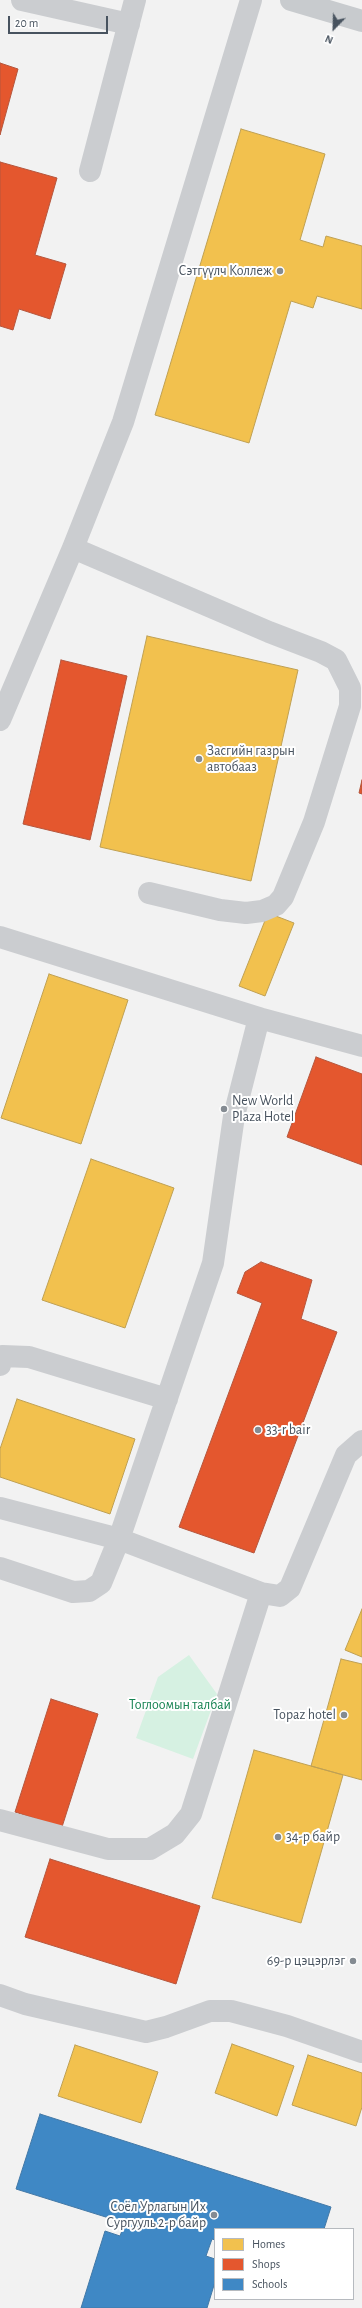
<!DOCTYPE html>
<html>
<head>
<meta charset="utf-8">
<style>
	body { margin:0 }
	#map { position:relative; width:362px; height:2308px; overflow:hidden; background:#f2f2f2; font-family:"Alegreya Sans",sans-serif }
	canvas { display:block }
	.legend { position:absolute; left:214px; top:2228px; width:140px; height:72px; box-sizing:border-box; background:#fff; border:1px solid #b6babf; margin:0; padding:5px 7px; list-style:none; font-size:12px; color:#48535f }
	.legend li { display:flex; align-items:center; gap:8px; height:20px }
	.legend b { width:20px; border:1px solid #b6babf }
	.north { position:absolute; left:314px; top:8px; width:40px; height:40px; -webkit-text-stroke:3px #fff; paint-order:stroke; rotate:203deg; font-size:11px; font-weight:700; line-height:16px; text-align:center; color:#48535f }
	.north::after { content:''; display:block; margin:auto; width:14px; height:18px; background:#48535f; clip-path:polygon(50% 0,100% 100%,50% 72%,0 100%) }
	.scale { position:absolute; left:8px; top:16px; width:100px; height:18px; box-sizing:border-box; border:2px solid #48535f; border-top:0; padding-left:5px; font-size:12px; line-height:14px; white-space:nowrap; color:#48535f; -webkit-text-stroke:3px #fff; paint-order:stroke }
</style>
</head>
<body>
<div id="map">
<canvas width="362" height="2308"></canvas>
<ul class="legend">
<li><b style="height:11px;background:#f2c14e"></b>Homes</li>
<li><b style="height:11px;background:#e4572e"></b>Shops</li>
<li><b style="height:11px;background:#3f88c5"></b>Schools</li>
</ul>
<div class="north">N</div>
<div class="scale">20 m</div>
</div>
<script>
const g = document.querySelector('canvas').getContext('2d');
g.lineJoin = 'round';
function fill(path, color) { g.fillStyle = color; g.fill(path, 'evenodd'); }
const poly = rows => new Path2D(rows.map(r => 'M' + r).join(''));
function trace(path, color, width, dash) { g.strokeStyle = color; g.lineWidth = width; g.lineCap = dash ? 'butt' : 'round'; g.setLineDash(dash || []); g.stroke(path); }
function drawText(font, color, halo, rows, align = 'center') {
  g.font = font + ' "Alegreya Sans",sans-serif'; g.lineWidth = 4; g.setLineDash([]); g.textBaseline = 'middle'; g.strokeStyle = halo; g.fillStyle = color; for (const [text, x, y, turn = 0] of rows) {
    g.save(); g.translate(x, y); g.rotate((+turn || 0) * Math.PI / 180); g.textAlign = isNaN(turn) ? turn : align; if (halo) g.strokeText(text, 0, 0); g.fillText(text, 0, 0); g.restore();
  }
}
const green = poly([
	[189,1655,217,1694,193,1759,136,1738,158,1677]
]);
const homes = poly([
	[241,129,325,154,300,240,323,247,326,236,362,246,362,309,317,296,313,308,291,301,249,443,155,415,241,129],
	[147,636,298,670,251,881,100,847,147,636],
	[268,913,294,923,265,996,239,986,268,913],
	[49,974,128,1000,81,1144,1,1118,49,974],
	[91,1159,174,1188,125,1328,42,1300,91,1159],
	[17,1399,135,1439,110,1514,0,1477,0,1449,17,1399],
	[362,1609,362,1657,345,1650,362,1609],
	[341,1659,362,1664,362,1780,311,1766,341,1659],
	[254,1750,343,1775,301,1923,212,1898,254,1750],
	[232,2044,294,2066,277,2116,215,2093,232,2044],
	[75,2045,158,2072,141,2123,58,2096,75,2045],
	[308,2055,362,2073,362,2107,356,2126,292,2105,308,2055]
]);
const shops = poly([
	[0,63,18,69,0,135,0,63],
	[0,162,57,178,35,255,66,264,50,319,19,309,13,330,0,326,0,162],
	[61,660,127,676,90,840,23,824,61,660],
	[362,780,362,794,359,793,362,780],
	[316,1057,362,1074,362,1165,287,1137,316,1057],
	[261,1262,312,1280,301,1319,337,1332,254,1553,179,1527,262,1303,237,1293,245,1272,261,1262],
	[51,1699,98,1714,62,1827,15,1812,51,1699],
	[50,1859,200,1906,176,1984,25,1937,50,1859]
]);
const schools = poly([
	[40,2114,331,2207,324,2229,215,2229,215,2240,212,2239,206,2256,215,2259,215,2282,207,2308,81,2308,105,2231,120,2236,125,2223,16,2189,40,2114]
]);
const minor = poly([
	[22,0,129,24],
	[90,171,135,0],
	[73,548,269,632,321,652,336,660,350,688,350,706,314,822,283,897,276,905,262,911,246,913,220,910,149,893],
	[0,720,73,548,123,422,251,0],
	[0,937,259,1018,362,1046],
	[0,1365,2,1356,29,1357,167,1399],
	[0,1508,119,1539,213,1263,234,1116,259,1018],
	[0,1568,73,1592,89,1591,101,1583,119,1539,261,1593,280,1596,290,1588,346,1455,362,1441],
	[0,1820,108,1849,150,1849,175,1834,191,1814,261,1593],
	[0,1995,25,2004,146,2032,166,2027,210,2011,231,2011,287,2026,362,2052]
]);
const major = poly([
	[291,0,362,21]
]);
const markers = [
	[280,271,4,"#848b92"],
	[199,759,4,"#848b92"],
	[224,1109,4,"#848b92"],
	[258,1430,4,"#848b92"],
	[344,1715,4,"#848b92"],
	[278,1837,4,"#848b92"],
	[353,1961,4,"#848b92"],
	[214,2215,4,"#848b92"]
];
const poiNames = [
	["Сэтгүүлч Коллеж",272,271],
	["Засгийн газрын",207,751,"left"],
	["автобааз",207,767,"left"],
	["New World",232,1101,"left"],
	["Plaza Hotel",232,1117,"left"],
	["33-r bair",266,1430,"left"],
	["Topaz hotel",336,1715],
	["34-р байр",286,1837,"left"],
	["69-р цэцэрлэг",345,1961],
	["Соёл Урлагын Их",206,2207],
	["Сургууль 2-р байр",206,2223]
];
const parkNames = [
	["Тоглоомын талбай",180,1705]
];
fill(green, '#d6f1e2');
fill(homes, '#f2c14e');
trace(homes, '#bfa053', 1);
fill(shops, '#e4572e');
trace(shops, '#b5563d', 1);
fill(schools, '#3f88c5');
trace(schools, '#4278a6', 1);
trace(minor, '#cbcdd0', 22);
trace(major, '#c8cbce', 22);
for (const [x, y, r, color] of markers) { const dot = new Path2D(); dot.arc(x, y, r, 0, 2 * Math.PI); g.fillStyle = color; g.fill(dot); trace(dot, '#fff', 1.5); }
drawText('14px', '#48535f', '#fff', poiNames, 'right');
drawText('14px', '#168352', '#fff', parkNames);
</script>
</body>
</html>
